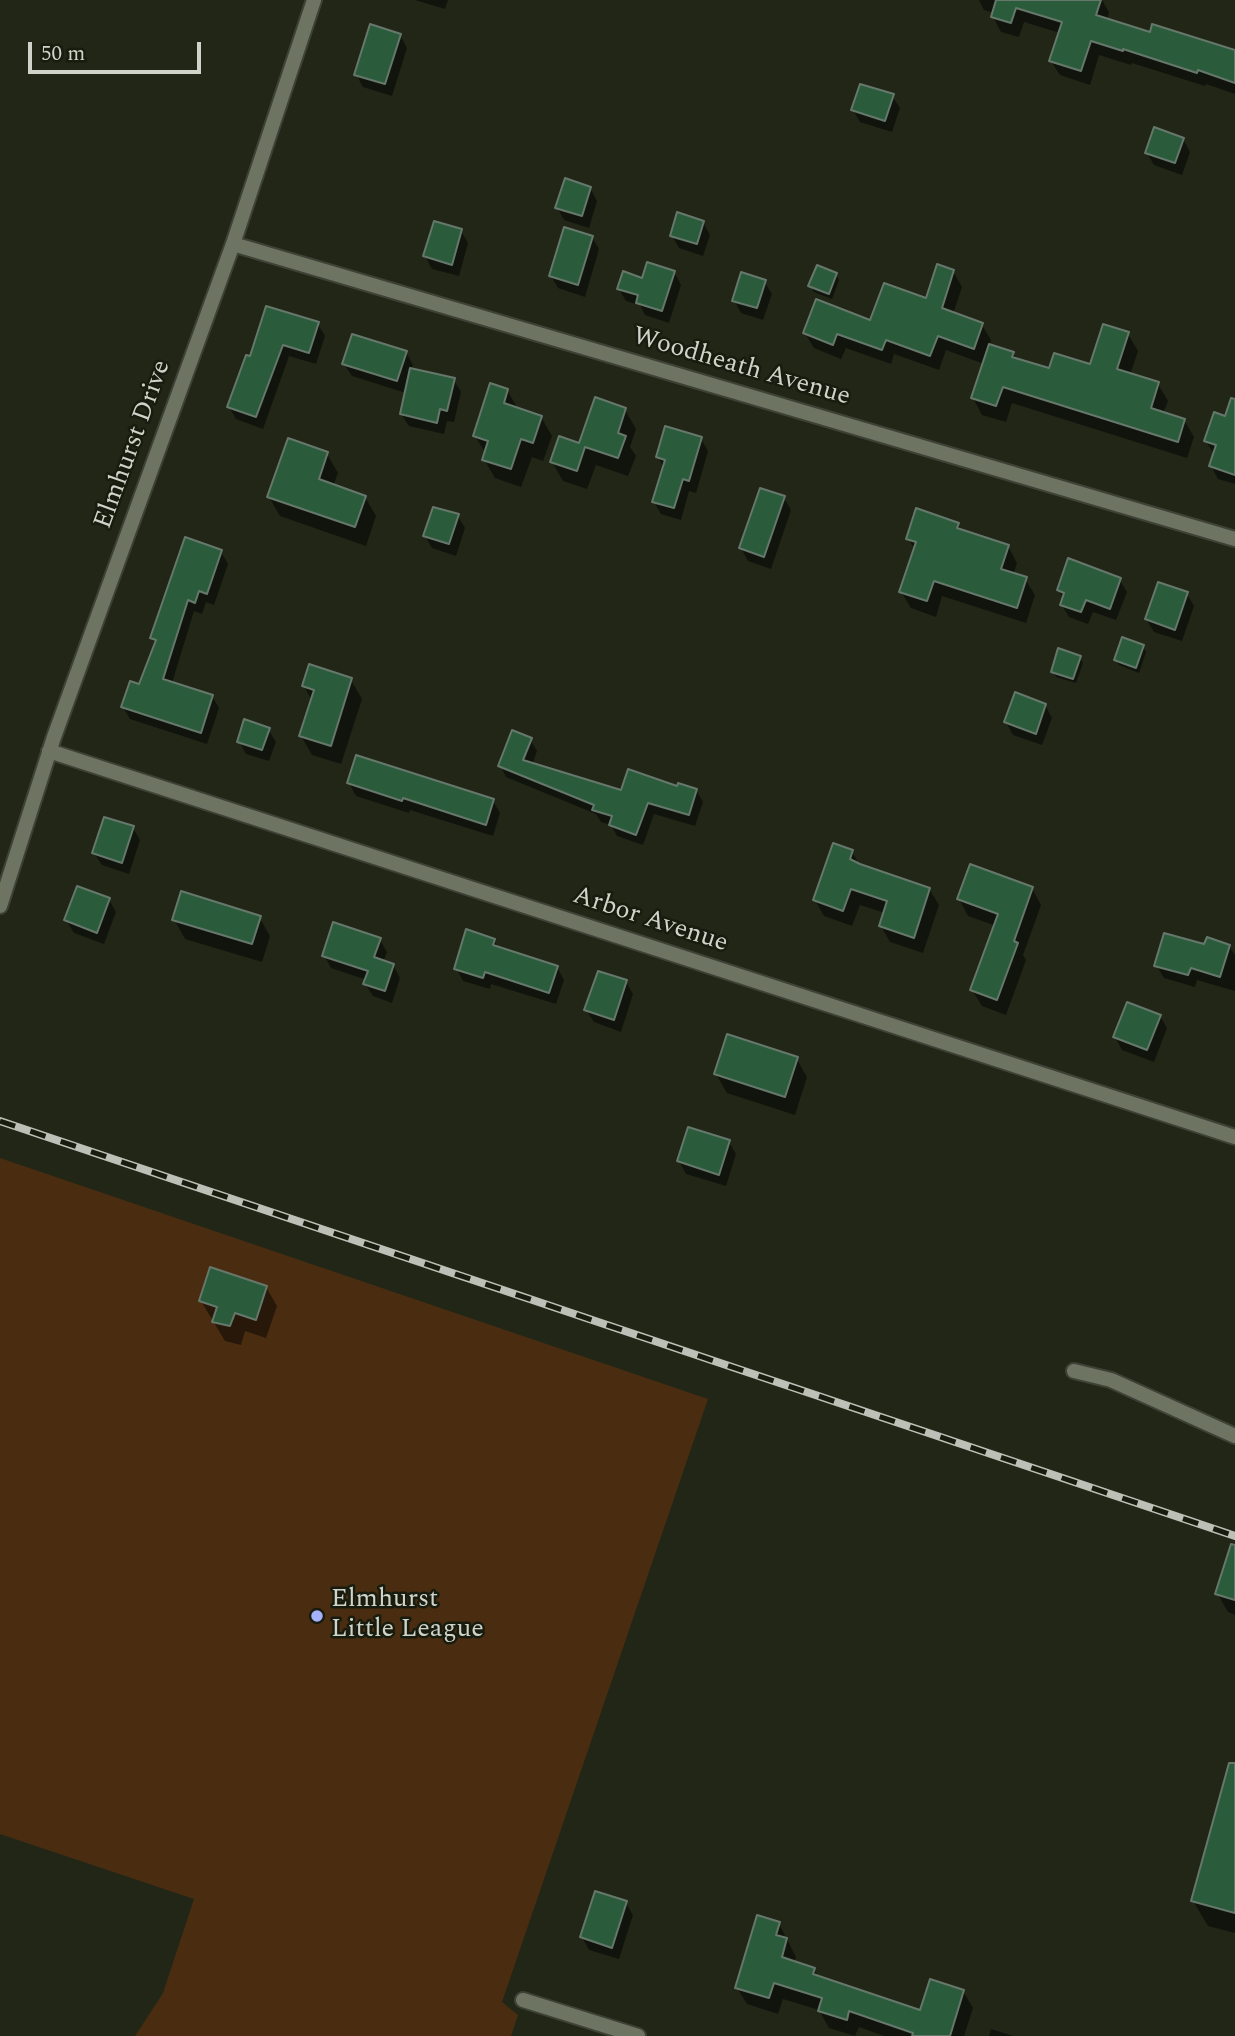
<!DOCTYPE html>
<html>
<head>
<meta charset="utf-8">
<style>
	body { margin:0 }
	#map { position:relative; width:1235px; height:2036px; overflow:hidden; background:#212617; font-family:Spectral,serif }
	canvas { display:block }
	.scale { position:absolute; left:28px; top:42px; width:173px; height:32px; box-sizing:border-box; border:4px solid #cfd3c9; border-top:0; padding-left:9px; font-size:21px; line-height:24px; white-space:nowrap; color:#cfd3c9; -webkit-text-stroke:5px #181c0e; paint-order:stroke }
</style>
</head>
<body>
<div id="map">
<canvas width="1235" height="2036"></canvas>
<div class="scale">50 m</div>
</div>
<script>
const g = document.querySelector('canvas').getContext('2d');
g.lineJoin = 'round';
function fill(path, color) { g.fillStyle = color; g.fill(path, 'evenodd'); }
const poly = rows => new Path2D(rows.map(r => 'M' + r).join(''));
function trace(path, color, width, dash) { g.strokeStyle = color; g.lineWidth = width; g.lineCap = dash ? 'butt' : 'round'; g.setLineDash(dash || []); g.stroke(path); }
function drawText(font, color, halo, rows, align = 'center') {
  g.font = font + ' Spectral,serif'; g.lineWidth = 5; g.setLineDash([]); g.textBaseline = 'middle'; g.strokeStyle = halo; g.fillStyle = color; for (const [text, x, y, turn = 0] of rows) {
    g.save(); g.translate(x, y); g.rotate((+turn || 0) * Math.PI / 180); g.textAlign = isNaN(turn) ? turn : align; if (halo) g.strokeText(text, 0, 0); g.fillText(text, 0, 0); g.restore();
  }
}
const green = poly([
	[0,1158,708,1399,502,2002,518,2015,511,2036,135,2036,163,1993,194,1899,0,1834]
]);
const shadow = poly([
	[415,0,448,0,445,9],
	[979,0,1102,0,1109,12,1107,20,1151,34,1235,50,1235,94,1206,84,1205,86,1132,63,1131,65,1099,55,1090,85,1060,75,1051,61,1060,33,1024,22,1019,37,1001,32,993,17,994,13,984,10],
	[400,35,407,48,392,96,363,87,356,74],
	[892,96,900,108,892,132,860,122,853,110],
	[1183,139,1190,152,1182,175,1154,165,1147,153],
	[590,188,597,201,589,228,564,220,557,207],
	[703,222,710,235,703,256,679,248,672,236],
	[461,231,468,243,459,276,432,269,425,256],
	[592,237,599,249,585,297,558,288,551,276],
	[953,271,962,287,953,314,982,325,991,340,989,346,1013,353,1017,360,1050,371,1091,366,1128,334,1138,351,1130,375,1158,384,1168,401,1163,414,1184,420,1194,437,1187,458,1012,403,1006,422,982,415,973,398,984,364,946,350,939,370,894,354,891,364,846,348,841,359,814,348,805,333,871,322,927,300],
	[674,272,681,285,669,323,645,315,640,305,626,301,619,289,643,280],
	[836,275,839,280,832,299,814,292,810,286],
	[764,281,772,294,763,320,741,313,734,300],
	[318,324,325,336,316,364,289,356,263,429,236,419,229,407,251,358],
	[406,352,413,365,411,370,454,380,461,392,454,422,447,421,444,434,409,426,401,414,406,393,352,376,344,364],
	[507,390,518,409,541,417,552,436,543,461,532,457,521,487,495,478,484,459,486,454,475,436],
	[625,410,636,429,630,447,636,456,628,476,596,465,587,489,563,481,552,462,580,445],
	[1235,421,1235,484,1218,479,1211,466,1213,453,1206,441],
	[701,439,708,451,696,493,689,491,681,520,661,514,654,502,664,468,658,457],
	[327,454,338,473,333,486,365,497,376,516,366,546,280,516,269,497],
	[784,498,791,510,771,569,748,561,741,548],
	[458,516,465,528,456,556,432,548,425,536],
	[958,524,962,531,1008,546,1017,563,1013,575,1025,579,1035,595,1026,623,942,596,936,617,911,608,901,592,915,550,908,538],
	[221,552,228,564,214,605,206,602,202,614,194,611,172,683,212,696,219,708,207,744,130,719,123,707,140,687,156,644,152,638],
	[1119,579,1127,592,1116,620,1093,612,1088,624,1069,617,1062,605,1064,599,1058,590],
	[1187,594,1194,606,1182,641,1154,632,1146,619],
	[1143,647,1146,652,1139,673,1119,665,1115,660],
	[1080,657,1083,663,1076,683,1056,677,1053,671],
	[351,680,362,699,341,764,312,755,301,736,312,701,304,686],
	[1045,705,1052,718,1042,745,1013,735,1006,722],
	[268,729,276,742,269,761,246,754,239,741],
	[530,739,537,751,532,765,622,792,678,788,696,790,703,802,695,826,654,814,643,845,617,836,611,825,601,822,596,814,506,777,500,765],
	[349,783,493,801,500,813,493,836,410,810,409,813,356,796],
	[133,828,140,840,129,874,102,865,94,853],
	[852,852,861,867,929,889,939,905,923,953,890,942,881,926,885,913,860,905,852,926,824,916,815,900],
	[1032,888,1041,905,1023,955,1026,960,1006,1015,982,1006,972,990,996,926,968,916,959,899],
	[109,900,116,912,104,944,74,933,66,920],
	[259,917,270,936,262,962,185,939,174,919],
	[380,940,387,952,383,962,393,965,400,978,392,1003,373,996,365,984,367,980,331,968,324,955],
	[494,940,499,949,557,967,564,980,556,1004,491,984,490,989,463,981,456,968],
	[1206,946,1229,946,1235,955,1235,991,1197,980,1195,987,1164,978,1156,965],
	[626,982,633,994,621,1032,594,1022,586,1010],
	[1160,1016,1167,1028,1154,1062,1122,1050,1115,1037],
	[796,1058,807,1077,795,1115,727,1093,716,1074],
	[729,1142,736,1154,726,1186,686,1174,679,1161],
	[266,1287,277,1306,266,1338,245,1331,241,1345,225,1341,201,1301],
	[1235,1566,1235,1615,1228,1612,1217,1593],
	[1235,1793,1235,1933,1208,1926,1193,1901],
	[626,1903,633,1915,619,1959,589,1950,582,1937],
	[779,1924,796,1957,794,1963,814,1969,819,1978,921,2012,963,1991,973,2008,964,2036,884,2036,859,2027,855,2036,829,2028,819,2010,783,1999,778,2014,747,2004,737,1988],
	[991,2029,1013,2036,989,2036]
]);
const building = poly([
	[996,0,1101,0,1096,15,1150,32,1152,24,1235,50,1235,83,1198,70,1197,73,1123,49,1123,51,1091,41,1081,71,1049,61,1062,22,1016,8,1011,23,991,17,996,0],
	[370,24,401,34,385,84,354,75,370,24],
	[860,84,894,94,885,121,851,110,860,84],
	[1154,127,1184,138,1175,163,1145,153,1154,127],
	[565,178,591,187,582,216,555,208,565,178],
	[677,212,704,221,697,244,670,236,677,212],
	[434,221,462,229,452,265,423,256,434,221],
	[564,227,593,236,578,285,549,276,564,227],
	[647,262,675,271,662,311,636,303,638,295,617,289,623,271,642,278,647,262],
	[937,264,954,270,942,308,983,323,974,349,938,336,930,356,886,340,882,350,837,334,833,345,803,333,816,299,870,320,884,283,926,298,937,264],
	[817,265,837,273,829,294,808,286,817,265],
	[741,272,766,280,757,308,732,301,741,272],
	[266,306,319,322,309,353,283,345,256,417,227,407,246,355,250,356,266,306],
	[1103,324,1129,332,1117,369,1159,382,1151,408,1185,419,1178,442,1003,387,996,406,971,398,989,344,1014,352,1012,357,1049,368,1054,353,1090,364,1103,324],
	[352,334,407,351,397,381,342,364,352,334],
	[410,368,455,378,447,411,440,409,437,423,400,414,410,368],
	[490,383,508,389,504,403,542,416,533,443,521,439,511,469,482,460,488,441,473,436,490,383],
	[595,397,626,408,618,433,626,436,618,458,585,447,577,471,550,462,559,436,579,443,595,397],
	[1231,398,1235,399,1235,475,1209,466,1216,445,1204,441,1214,412,1225,416,1231,398],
	[665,426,702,437,689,481,683,479,674,508,652,502,665,460,656,457,665,426],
	[288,438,328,452,319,479,366,496,355,527,267,497,288,438],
	[760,488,785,496,764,557,739,548,760,488],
	[433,507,459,514,449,544,423,536,433,507],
	[916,508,959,523,957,528,1009,545,1001,569,1027,577,1017,608,934,581,927,601,899,592,916,542,906,539,916,508],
	[185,537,222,550,207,594,199,591,195,603,188,600,163,679,213,695,201,733,121,707,130,681,139,684,156,640,150,638,185,537],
	[1068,558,1121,578,1110,609,1086,600,1081,612,1060,605,1064,593,1057,590,1068,558],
	[1158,582,1188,592,1175,630,1145,619,1158,582],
	[1122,637,1144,645,1136,668,1114,660,1122,637],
	[1058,648,1081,656,1073,679,1051,672,1058,648],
	[309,664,352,678,331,746,299,736,314,690,302,686,309,664],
	[1015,692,1046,704,1036,734,1004,722,1015,692],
	[244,719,270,728,262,750,237,742,244,719],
	[512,730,532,738,523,760,621,790,628,769,677,786,678,783,697,789,689,815,648,803,636,835,609,825,612,816,592,810,594,805,498,766,512,730],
	[356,755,494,799,486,825,403,798,402,801,347,783,356,755],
	[104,817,134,826,122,863,92,853,104,817],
	[833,843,853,850,850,859,860,864,930,888,914,938,879,926,887,901,851,889,843,911,813,900,833,843],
	[970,864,1033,887,1014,941,1018,943,997,1000,970,990,998,914,957,899,970,864],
	[77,886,110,898,97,933,64,920,77,886],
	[181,891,261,916,252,944,172,920,181,891],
	[333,922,381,938,374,957,394,964,385,991,363,984,368,971,322,956,333,922],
	[466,929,495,939,493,945,558,966,549,993,485,972,483,978,454,969,466,929],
	[1164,933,1204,944,1207,937,1230,945,1220,977,1191,968,1188,975,1154,966,1164,933],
	[598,971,627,980,614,1020,584,1010,598,971],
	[1127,1002,1161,1015,1147,1050,1113,1037,1127,1002],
	[727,1034,798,1057,785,1097,714,1074,727,1034],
	[688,1127,730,1140,719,1175,677,1161,688,1127],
	[210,1267,267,1286,256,1320,235,1313,230,1326,212,1322,217,1307,199,1301,210,1267],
	[1231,1544,1235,1545,1235,1600,1215,1594,1231,1544],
	[1229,1763,1235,1763,1235,1913,1191,1901,1229,1763],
	[595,1891,627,1901,612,1948,580,1937,595,1891],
	[757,1915,780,1922,776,1935,787,1938,782,1957,815,1968,813,1974,920,2010,930,1979,964,1990,950,2036,912,2036,913,2033,849,2011,847,2020,818,2011,822,1998,774,1983,769,1998,735,1988,757,1915]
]);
const minor = poly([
	[233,244,1235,539],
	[49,751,1235,1137],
	[0,906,54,737,233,244,314,0],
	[1074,1371,1111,1380,1235,1436],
	[523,2000,638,2036]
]);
const rail = poly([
	[0,1121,1235,1536]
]);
const markers = [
	[317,1616,7,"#a6b1fc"]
];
const streetNames = [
	["Woodheath Avenue",741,368,16],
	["Elmhurst Drive",134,445,-70],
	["Arbor Avenue",650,921,18]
];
const poiNames = [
	["Elmhurst",331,1601],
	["Little League",331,1631]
];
fill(green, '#4a2d11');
fill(shadow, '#0007');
fill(building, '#2a5c3c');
trace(building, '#66776b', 2);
trace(minor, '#3e4236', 18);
trace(minor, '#6e7462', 14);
trace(rail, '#bcc0b6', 8);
trace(rail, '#181c0e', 5, [16]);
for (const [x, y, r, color] of markers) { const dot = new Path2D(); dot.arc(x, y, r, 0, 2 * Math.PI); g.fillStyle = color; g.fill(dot); trace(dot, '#181c0e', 2.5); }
drawText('26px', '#cfd3c9', '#181c0e', streetNames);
drawText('26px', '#cfd3c9', '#181c0e', poiNames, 'left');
</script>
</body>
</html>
